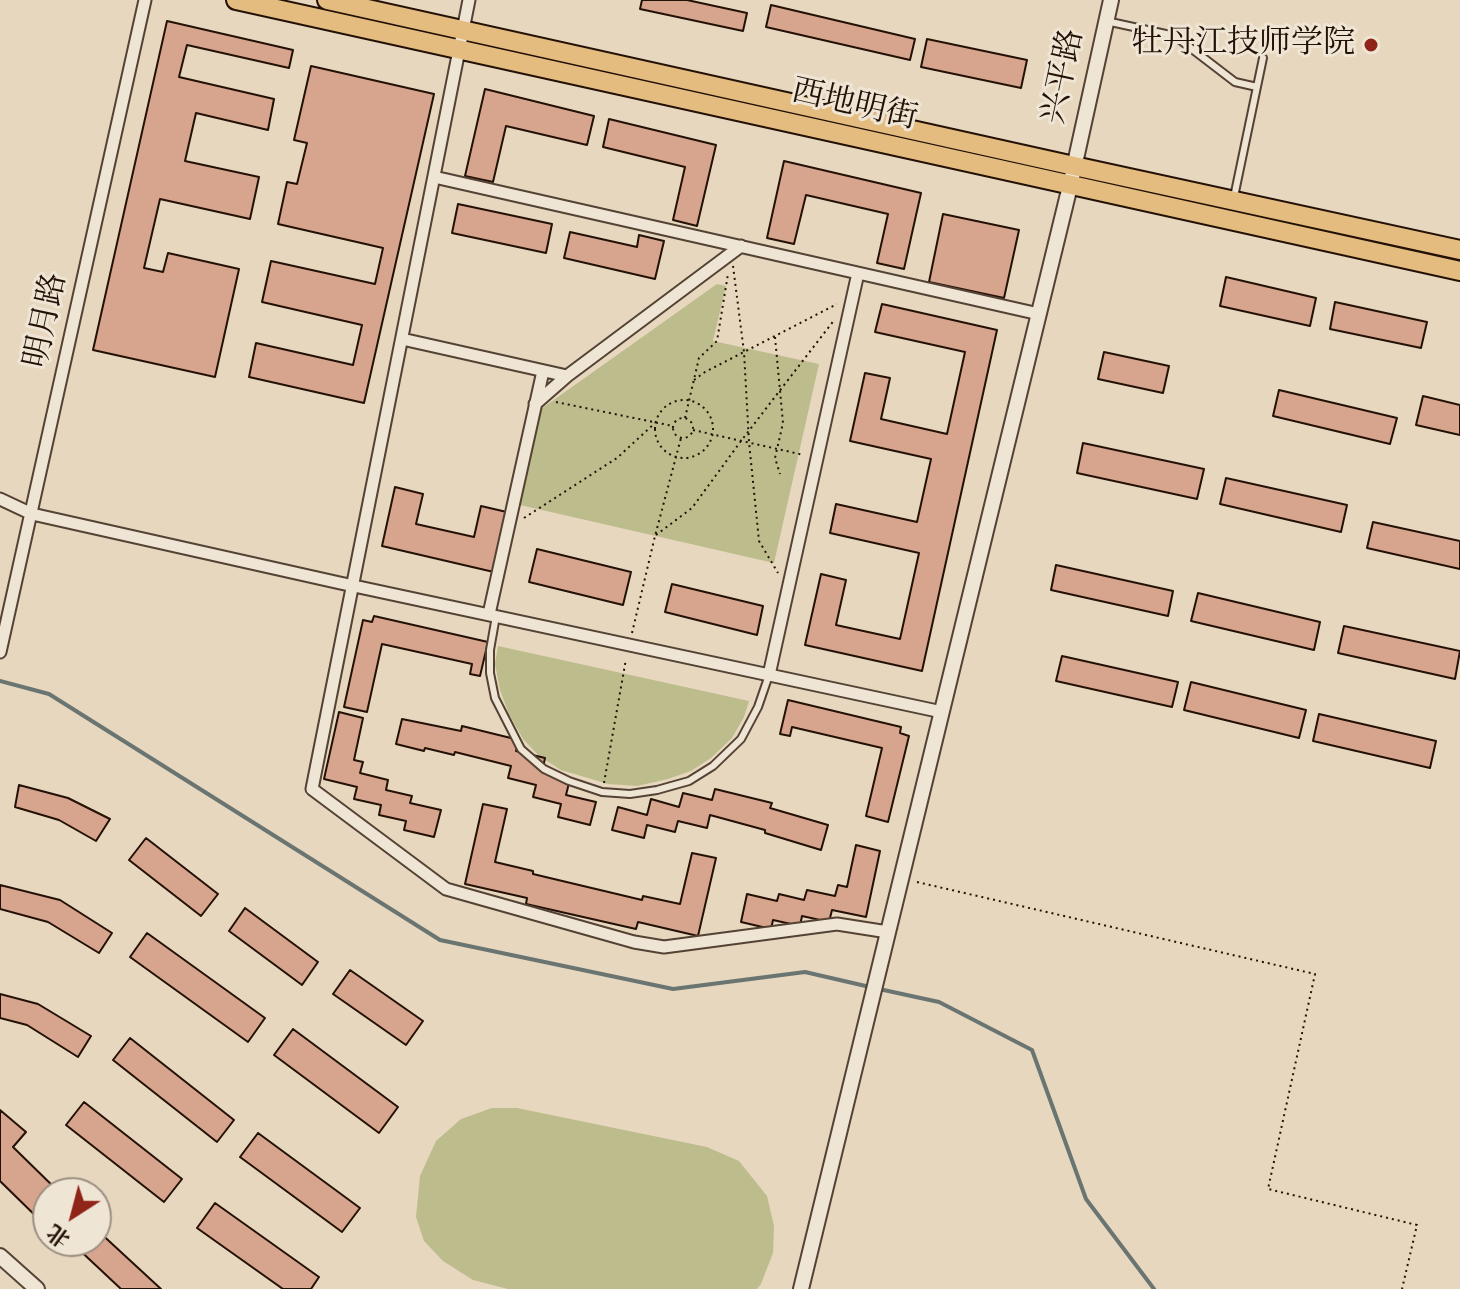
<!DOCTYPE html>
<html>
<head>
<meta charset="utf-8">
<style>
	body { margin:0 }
	#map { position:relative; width:1460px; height:1289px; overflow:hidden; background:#e7d7be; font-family:"IM FELL English","Noto Serif SC",serif }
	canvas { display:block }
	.north { position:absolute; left:32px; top:1177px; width:80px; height:80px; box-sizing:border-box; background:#efe5d5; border:2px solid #9d9082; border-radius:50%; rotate:216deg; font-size:22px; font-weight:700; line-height:32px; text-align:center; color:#231106 }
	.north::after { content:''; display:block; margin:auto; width:28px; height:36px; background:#8f2418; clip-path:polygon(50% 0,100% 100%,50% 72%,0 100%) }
</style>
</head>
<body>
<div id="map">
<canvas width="1460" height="1289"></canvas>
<div class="north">北</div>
</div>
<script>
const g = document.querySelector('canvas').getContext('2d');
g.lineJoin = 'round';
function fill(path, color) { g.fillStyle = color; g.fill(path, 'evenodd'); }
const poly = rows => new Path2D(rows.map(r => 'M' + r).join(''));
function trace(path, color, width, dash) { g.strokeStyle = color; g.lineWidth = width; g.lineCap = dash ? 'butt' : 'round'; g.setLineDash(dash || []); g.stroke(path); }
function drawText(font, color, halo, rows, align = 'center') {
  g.font = font + ' "IM FELL English","Noto Serif SC",serif'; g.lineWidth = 6; g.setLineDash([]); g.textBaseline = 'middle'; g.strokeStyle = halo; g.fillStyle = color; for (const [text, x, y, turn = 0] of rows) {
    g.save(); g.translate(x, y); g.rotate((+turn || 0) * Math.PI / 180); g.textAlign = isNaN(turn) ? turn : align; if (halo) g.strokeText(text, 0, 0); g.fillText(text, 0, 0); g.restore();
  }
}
const green = poly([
	[717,284,726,286,713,341,819,364,774,563,520,505,541,409],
	[498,646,749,701,744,717,732,738,711,758,691,771,668,779,637,786,608,784,561,770,539,756,523,739,509,714,500,690,495,664],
	[492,1108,517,1108,707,1147,739,1161,767,1196,774,1226,773,1253,761,1284,757,1289,508,1289,473,1280,443,1261,424,1241,416,1217,420,1176,436,1141,461,1119]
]);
const stream = poly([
	[0,681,49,694,440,940,673,989,805,972,870,987],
	[879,989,939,1002,1032,1050,1086,1199,1154,1289]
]);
const building = poly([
	[642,0,687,0,747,13,743,31,640,9,642,0],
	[771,5,915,39,910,60,766,27,771,5],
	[167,21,293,50,289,68,187,45,179,77,274,99,268,130,196,113,185,161,259,177,250,219,160,199,144,268,163,272,168,253,239,269,215,377,93,350,167,21],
	[927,39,1027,60,1021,88,921,67,927,39],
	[311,66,434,94,364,403,249,377,256,343,353,365,362,325,262,302,271,261,375,284,383,248,278,224,287,182,297,184,307,143,294,140,311,66],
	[485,89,594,116,587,145,506,126,493,182,465,176,485,89],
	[609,119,716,145,697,226,673,220,685,167,603,147,609,119],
	[784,161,921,193,904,269,877,263,888,214,806,195,794,244,767,238,784,161],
	[458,204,552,224,546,253,452,233,458,204],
	[943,214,1019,230,1004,298,929,282,943,214],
	[570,232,637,247,639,235,664,241,655,279,564,258,570,232],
	[1226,277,1316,298,1310,326,1220,306,1226,277],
	[1335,302,1427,322,1421,348,1330,329,1335,302],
	[882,304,997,330,922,671,805,645,821,574,846,580,836,625,900,639,919,553,830,533,836,504,917,522,931,459,850,441,865,373,890,378,881,419,947,434,965,352,875,332,882,304],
	[1104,352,1169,366,1163,393,1098,379,1104,352],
	[1279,390,1397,418,1390,444,1273,416,1279,390],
	[1423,396,1460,405,1460,435,1416,425,1423,396],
	[1083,443,1204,469,1197,499,1077,473,1083,443],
	[1226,478,1347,505,1341,532,1220,504,1226,478],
	[395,487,423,494,416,524,474,537,481,506,511,513,498,573,382,546,395,487],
	[1373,522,1460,541,1460,569,1367,548,1373,522],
	[537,549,631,572,623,605,529,582,537,549],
	[1056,565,1173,591,1168,616,1051,590,1056,565],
	[672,584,763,606,757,635,665,612,672,584],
	[1198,593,1320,622,1314,650,1191,621,1198,593],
	[374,616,488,642,480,676,470,674,472,664,382,644,367,712,344,707,363,620,372,622,374,616],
	[1344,626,1460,651,1455,679,1338,653,1344,626],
	[1062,656,1178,682,1172,707,1056,681,1062,656],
	[1191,682,1306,710,1299,738,1184,710,1191,682],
	[788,700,901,727,900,733,909,736,888,822,866,816,882,748,792,727,790,736,780,734,788,700],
	[339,712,363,718,354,760,363,762,360,773,388,780,386,790,412,796,410,803,441,810,434,837,404,830,406,821,379,815,381,805,354,799,357,787,324,779,339,712],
	[1319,714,1436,741,1430,768,1313,741,1319,714],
	[402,719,461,731,462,726,519,740,516,751,545,758,542,772,570,779,566,795,596,802,590,825,558,817,561,804,533,797,536,785,508,778,511,766,455,752,454,755,425,748,424,751,396,744,402,719],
	[19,785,68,798,110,819,96,841,59,820,15,807,19,785],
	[715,789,772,803,770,808,828,825,821,850,765,833,765,830,710,815,707,828,678,821,675,832,647,825,644,838,612,830,618,807,647,815,651,799,679,807,683,793,712,800,715,789],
	[483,804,507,809,495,862,533,871,533,874,642,900,643,896,680,904,692,853,716,858,698,936,638,922,636,929,526,904,527,898,465,884,483,804],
	[146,838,218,894,201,916,129,860,146,838],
	[856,845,880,851,866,917,832,910,829,922,802,916,800,926,773,920,771,929,741,922,747,894,777,901,779,894,804,900,807,890,835,896,838,885,847,887,856,845],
	[0,885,60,900,112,933,99,953,48,922,0,909,0,885],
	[245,908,318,962,302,985,229,931,245,908],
	[147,933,265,1018,248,1042,130,957,147,933],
	[350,970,423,1021,406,1045,333,994,350,970],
	[0,994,38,1004,91,1036,78,1057,27,1025,0,1018,0,994],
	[293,1029,398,1107,379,1133,274,1055,293,1029],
	[130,1038,234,1120,217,1142,113,1060,130,1038],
	[84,1102,182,1179,164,1202,66,1125,84,1102],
	[0,1110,26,1132,13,1147,60,1193,48,1193,48,1228,0,1181,0,1110],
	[258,1133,360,1208,342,1232,240,1157,258,1133],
	[215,1203,319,1277,311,1289,283,1289,197,1228,215,1203],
	[96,1229,161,1289,121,1289,73,1244,75,1241,96,1241,96,1229]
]);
const path = poly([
	[733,266,744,352,749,442,759,541,778,573],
	[775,337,783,423,775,458,780,474],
	[694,380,705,372,837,304],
	'655 429a29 29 0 1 1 58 0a29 29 0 1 1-58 0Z',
	[556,402,673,426],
	'673 428a10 10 0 1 1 20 0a10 10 0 1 1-20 0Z',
	[685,418,699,358,717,341,728,274],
	[693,430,804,455],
	[524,518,617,458,655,423],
	[656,535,692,508,741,441,835,319],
	[632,633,655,536,681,438],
	[604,783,626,659],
	[917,882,1315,974,1268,1189,1417,1225,1402,1289]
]);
const service = poly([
	[1106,21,1175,36,1235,82,1257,87],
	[1234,197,1263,58],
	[496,616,490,650,490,673,495,698,521,749,544,769,569,781,602,792,630,794,657,790,689,781,713,766,741,739,758,707,769,675]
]);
const minor = poly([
	[469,0,312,789,446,889,634,942,664,947,837,924,888,932],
	[434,177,1039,314],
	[402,339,567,376,741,246],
	[535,404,567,376],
	[0,499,32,514,340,583,942,712],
	[489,614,543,371],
	[0,652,145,0],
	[769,675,858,273]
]);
const tertiary = poly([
	[0,1256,37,1289],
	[801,1289,1070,186,1111,0]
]);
const primary = poly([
	[236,0,1460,271],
	[327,0,1074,166,1460,250]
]);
const markers = [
	[1371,45,8,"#8f2418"]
];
const poiNames = [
	["牡丹江技师学院",1355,45]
];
const streetNames = [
	["兴平路",1065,77,-78],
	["西地明街",854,107,13],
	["明月路",48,321,-78]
];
fill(green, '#bdbc8c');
trace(stream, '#6a7572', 4);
fill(building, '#d7a48d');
trace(building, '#231106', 2);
trace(service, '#544234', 10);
trace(minor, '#544234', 15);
trace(tertiary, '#544234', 18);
trace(primary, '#231106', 22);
trace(path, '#231106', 2, [2, 4]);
trace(service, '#efe5d5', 6);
trace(minor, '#efe5d5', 11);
trace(tertiary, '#efe5d5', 14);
trace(primary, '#e4bc7f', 18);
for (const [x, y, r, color] of markers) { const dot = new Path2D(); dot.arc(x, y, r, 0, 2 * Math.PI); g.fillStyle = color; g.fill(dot); trace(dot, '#efe5d5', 3); }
drawText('32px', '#231106', '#efe5d5', poiNames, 'right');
drawText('32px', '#231106', '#efe5d5', streetNames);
</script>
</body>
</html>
